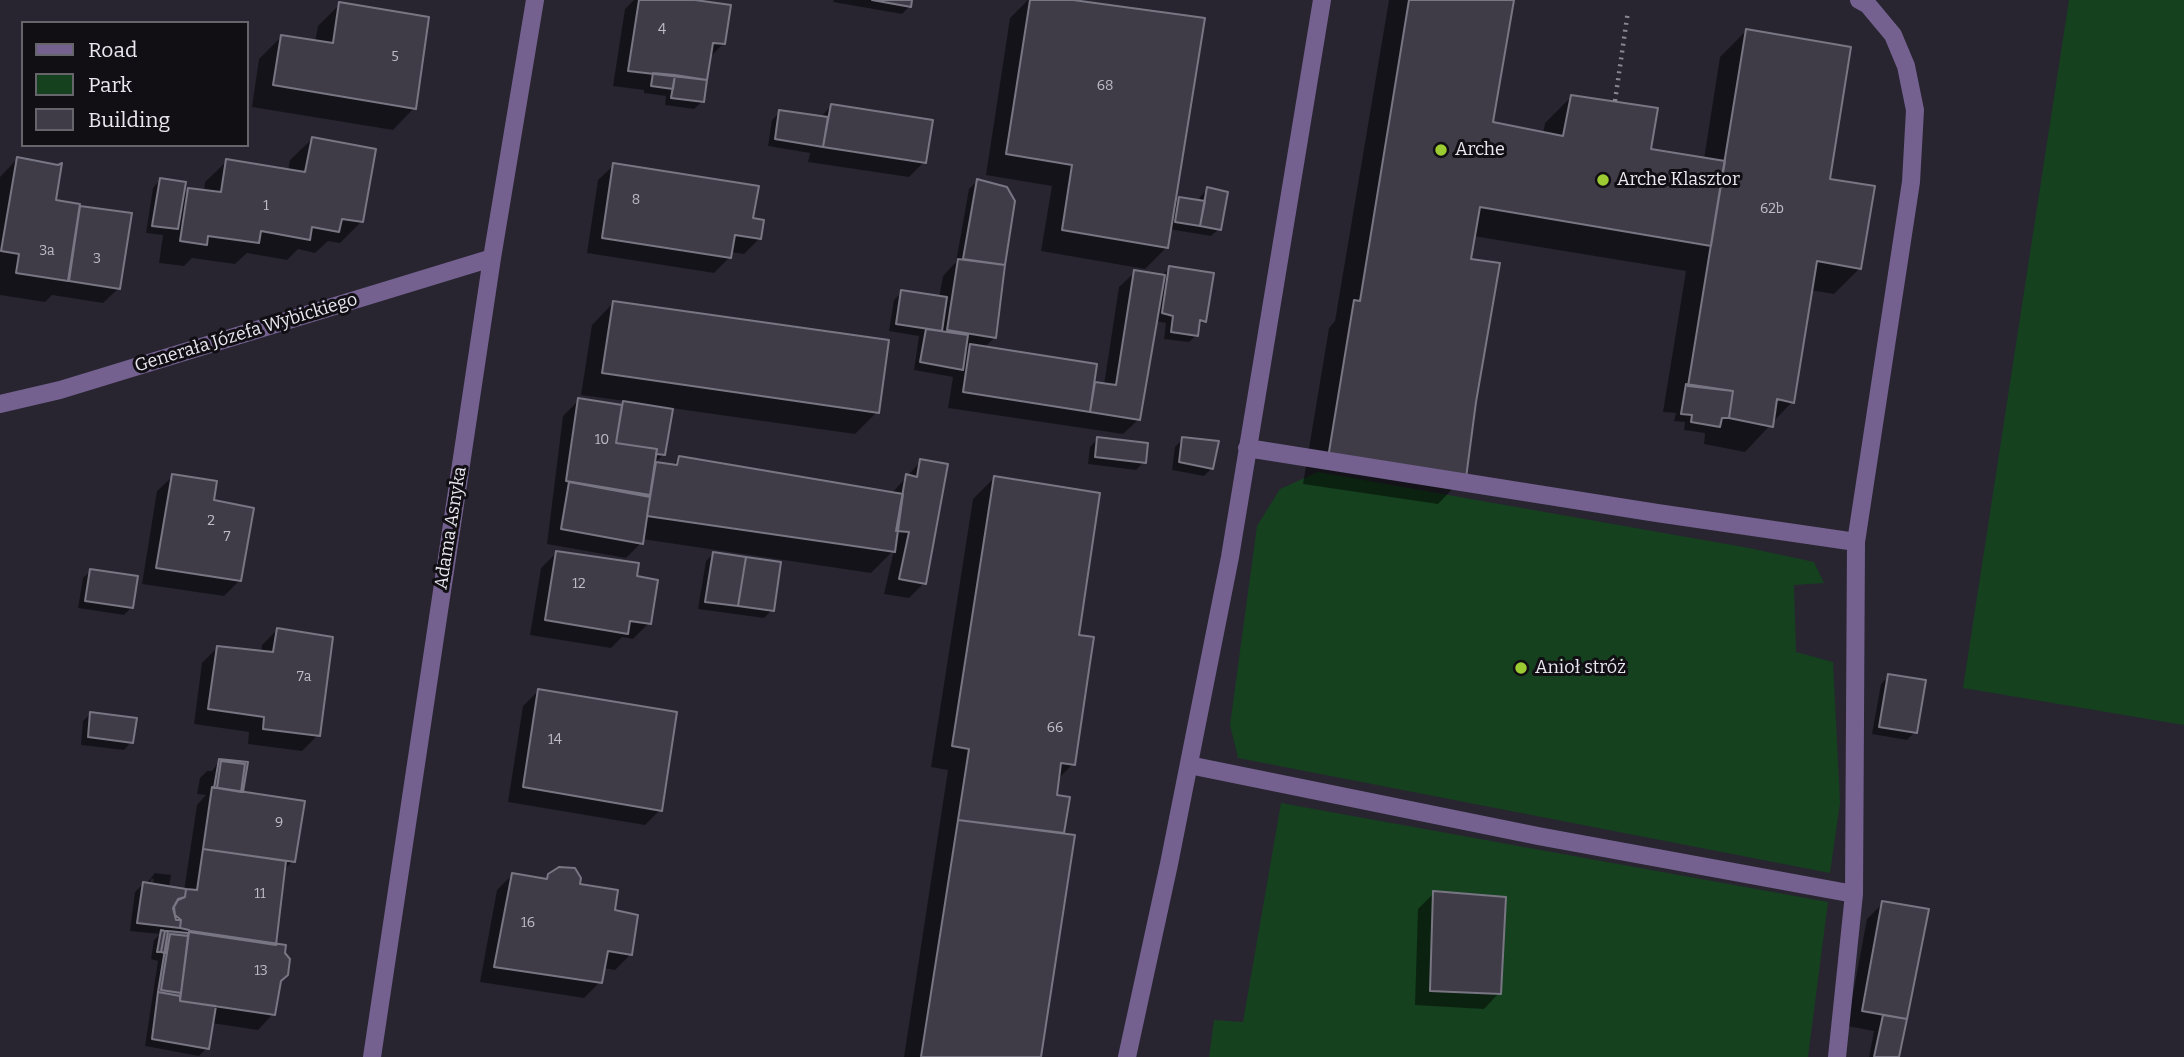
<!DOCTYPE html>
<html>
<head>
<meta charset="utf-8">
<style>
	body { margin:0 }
	#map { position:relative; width:2184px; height:1057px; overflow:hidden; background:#282531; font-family:Bitter,serif }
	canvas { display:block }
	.legend { position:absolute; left:21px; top:21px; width:228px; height:126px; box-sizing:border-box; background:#110f14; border:2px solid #67656c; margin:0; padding:9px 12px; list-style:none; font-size:21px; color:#e9e7ef }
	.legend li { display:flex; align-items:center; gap:14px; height:35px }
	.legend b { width:35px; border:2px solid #67656c }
</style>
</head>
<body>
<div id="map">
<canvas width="2184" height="1057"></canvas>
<ul class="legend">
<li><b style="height:9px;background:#746190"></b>Road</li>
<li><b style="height:19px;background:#15411f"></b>Park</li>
<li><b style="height:19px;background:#3f3c48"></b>Building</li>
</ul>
</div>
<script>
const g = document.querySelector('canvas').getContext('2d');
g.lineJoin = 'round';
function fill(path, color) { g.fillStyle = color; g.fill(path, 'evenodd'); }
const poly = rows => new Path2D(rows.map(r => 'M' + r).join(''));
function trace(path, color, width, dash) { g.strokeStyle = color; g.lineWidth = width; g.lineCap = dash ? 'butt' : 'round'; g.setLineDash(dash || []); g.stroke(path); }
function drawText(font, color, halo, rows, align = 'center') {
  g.font = font + ' Bitter,serif'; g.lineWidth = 6; g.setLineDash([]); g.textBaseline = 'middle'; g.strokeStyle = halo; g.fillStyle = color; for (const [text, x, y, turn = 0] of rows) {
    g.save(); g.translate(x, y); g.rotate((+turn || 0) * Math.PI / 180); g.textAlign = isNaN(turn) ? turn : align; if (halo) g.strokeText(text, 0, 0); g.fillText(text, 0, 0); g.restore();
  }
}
const green = poly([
	[2069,0,2184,0,2184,725,1963,688],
	[1318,472,1749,548,1814,562,1824,583,1794,585,1796,652,1833,662,1840,803,1830,873,1238,758,1230,725,1257,526,1280,489],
	[1281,803,1828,902,1808,1057,1209,1057,1214,1020,1243,1022]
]);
const shadow = poly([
	[634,0,685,0,724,43,709,58,702,102,694,109,665,105,666,96,644,93,644,90,613,86,625,9],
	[834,0,911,0,910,6,902,14,833,2],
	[1028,0,1060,0,1173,205,1180,199,1199,202,1200,197,1208,189,1219,229,1211,236,1169,229,1167,247,1145,269,1041,251,1052,186,986,175,1010,18],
	[1389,0,1512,0,1491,123,1543,134,1545,123,1571,97,1649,151,1704,159,1720,57,1746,31,1828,180,1860,268,1834,294,1810,290,1792,402,1745,452,1704,444,1705,433,1684,430,1685,422,1674,421,1676,413,1663,412,1686,271,1473,236,1469,260,1474,402,1464,477,1438,504,1303,484,1329,328,1335,321],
	[340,4,414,108,393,130,252,107,259,59,281,37,315,42,318,26],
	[831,106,924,162,909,177,808,162,810,153,768,146,772,120,780,112,820,118],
	[312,139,361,222,340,243,328,241,315,253,298,249,287,260,247,253,235,264,192,258,184,266,159,263,163,235,146,233,153,188,160,180,182,197,188,190,204,192,205,182,227,161,288,171,290,160],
	[17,159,54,202,130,214,119,288,103,303,52,295,45,302,0,295,0,177],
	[614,165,751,219,759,239,744,254,730,252,730,257,714,273,587,253,598,180],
	[977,181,1003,264,1001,267,995,337,984,348,1093,384,1104,385,1119,287,1135,272,1161,276,1170,268,1204,321,1197,327,1197,335,1189,342,1164,339,1166,323,1155,321,1139,419,1123,434,948,408,953,377,914,370,919,336,889,331,894,300,902,292,939,298,943,276,956,262,969,189],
	[613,303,877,412,855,434,671,408,663,455,654,463,672,466,679,458,891,494,921,461,924,583,909,598,884,594,894,550,871,573,642,539,641,543,626,558,547,544,563,416,579,400,620,407,625,401,581,395,592,325],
	[1097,439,1144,462,1136,470,1088,464,1090,447],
	[1183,439,1212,468,1204,476,1172,470,1175,447],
	[173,476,212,501,239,581,224,596,142,584,157,491],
	[994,478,1077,636,1073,764,1057,780,1055,796,1068,798,1039,1057,904,1057,948,770,931,767,973,499],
	[557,552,635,578,649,623,633,639,622,637,611,648,530,635,541,568],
	[714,553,772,610,764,618,698,609,706,561],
	[91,571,132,607,124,615,78,608,83,578],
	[277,630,318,735,302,751,248,744,249,732,194,724,202,663,218,647,261,653,262,645],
	[1889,676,1915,732,1907,740,1872,734,1881,684],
	[539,690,660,810,645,825,508,802,523,706],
	[91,713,131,742,124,750,81,745,83,721],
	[220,760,241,793,293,861,283,871,274,946,279,982,273,1014,258,1030,211,1023,207,1048,199,1056,145,1046,158,961,151,959,154,940,160,934,130,931,135,892,143,884,146,884,155,873,171,875,169,888,184,891,197,805,206,795,197,794,200,778,207,771,212,771],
	[151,879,154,879,151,892,148,892],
	[512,875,545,880,550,876,578,885,613,912,631,954,615,970,603,968,600,982,584,998,480,982,497,890],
	[1434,893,1499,993,1484,1009,1415,1005,1418,909],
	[1883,903,1905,1018,1903,1020,1897,1057,1869,1057,1874,1031,1847,1026,1867,919]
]);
const building = poly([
	[639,0,695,0,731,5,725,44,713,43,707,80,628,71,639,0],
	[872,0,912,0,911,7,872,0],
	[1030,0,1073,0,1205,18,1168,248,1062,230,1072,165,1006,154,1030,0],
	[1409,0,1514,0,1493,122,1563,136,1571,95,1658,108,1651,149,1725,161,1711,246,1480,207,1471,259,1500,263,1476,402,1466,478,1328,458,1354,300,1360,301,1409,0],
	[339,2,429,17,416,109,273,85,281,35,333,43,339,2],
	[1746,29,1851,47,1830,179,1875,186,1861,269,1817,261,1794,403,1777,399,1773,427,1729,418,1733,391,1688,386,1746,29],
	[653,73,675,75,673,89,651,86,653,73],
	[675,75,707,80,704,102,671,98,675,75],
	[831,104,933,120,926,163,823,147,831,104],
	[779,110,828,117,823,147,775,139,779,110],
	[312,137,376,149,363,222,342,219,339,232,312,227,310,240,261,231,259,243,208,236,207,245,180,241,188,188,221,192,226,159,305,172,312,137],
	[17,157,58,165,62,163,56,200,80,204,68,281,16,273,19,254,1,251,17,157],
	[613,163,759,186,753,218,764,220,761,239,735,235,731,258,602,238,613,163],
	[160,178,186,182,178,229,152,226,160,178],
	[977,179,1007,187,1015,201,1005,265,963,259,977,179],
	[1207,187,1228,192,1221,230,1200,226,1207,187],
	[1179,197,1205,201,1200,226,1175,222,1179,197],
	[80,206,132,213,120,289,69,281,80,206],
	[958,259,1005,265,996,338,947,330,958,259],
	[1169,266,1214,273,1206,322,1200,320,1198,336,1171,332,1173,316,1162,313,1169,266],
	[1134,270,1165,275,1140,420,1090,412,1095,382,1116,385,1134,270],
	[901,290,947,297,942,331,896,324,901,290],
	[613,301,889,340,879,413,602,373,613,301],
	[926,329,968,335,963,370,920,362,926,329],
	[970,344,1097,364,1090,412,963,392,970,344],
	[1686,384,1733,391,1729,418,1722,418,1720,427,1691,422,1692,415,1681,414,1686,384],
	[578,398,622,405,616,443,657,449,650,495,566,481,578,398],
	[623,401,673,409,665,455,656,454,657,449,616,443,623,401],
	[1097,437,1148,443,1146,463,1095,457,1097,437],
	[1182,437,1219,441,1213,469,1179,462,1182,437],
	[679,456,903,494,895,552,647,516,656,462,677,465,679,456],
	[920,459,948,464,926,584,899,579,909,532,896,531,906,474,917,477,920,459],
	[172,474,217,481,214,500,254,508,241,581,156,568,172,474],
	[994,476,1100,493,1079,635,1094,637,1090,663,1075,765,1061,763,1057,795,1070,797,1064,833,958,820,969,749,952,746,994,476],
	[569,482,650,497,643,544,561,529,569,482],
	[556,551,639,563,637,576,658,580,651,624,630,621,628,634,545,620,556,551],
	[713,552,746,557,738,606,705,602,713,552],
	[746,557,781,562,774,611,738,606,746,557],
	[90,569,138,576,133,608,85,601,90,569],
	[277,628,333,637,320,736,263,729,264,717,208,709,217,646,273,652,277,628],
	[1888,674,1926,680,1917,733,1879,727,1888,674],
	[538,689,677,712,662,811,523,787,538,689],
	[90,712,137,718,133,743,88,737,90,712],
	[219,759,248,762,243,792,241,792,245,764,221,761,217,788,214,788,219,759],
	[221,761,245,764,241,792,217,788,221,761],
	[212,787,305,801,295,862,203,849,212,787],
	[958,820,1075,835,1041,1057,921,1057,958,820],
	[203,849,286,861,276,945,189,932,189,930,180,928,181,920,175,915,174,907,178,900,185,897,186,889,197,890,203,849],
	[559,867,575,868,581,878,580,884,618,890,615,910,638,915,632,955,608,951,602,983,494,967,512,873,547,879,548,874,559,867],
	[143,882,186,889,185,897,178,899,173,908,176,920,181,920,180,928,137,923,143,882],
	[1433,891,1506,897,1501,994,1430,991,1433,891],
	[1882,901,1929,909,1907,1019,1862,1011,1882,901],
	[161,930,165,931,161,952,157,952,161,930],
	[165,931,168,931,165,953,161,952,165,931],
	[168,931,188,933,188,936,170,934,161,990,181,993,180,996,158,992,168,931],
	[191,931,286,945,285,953,290,959,288,975,281,981,275,1015,180,1001,189,932,191,931],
	[170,934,188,936,181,993,161,990,170,934],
	[158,992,180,996,180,1001,216,1006,209,1049,152,1039,158,992],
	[1883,1015,1907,1019,1899,1057,1874,1057,1883,1015]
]);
const path = poly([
	[1615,101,1628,11]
]);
const lane = poly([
	[1247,448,1657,513,1856,542],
	[1189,765,1538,836,1854,894],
	[1127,1057,1169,864,1230,557,1322,0],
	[1837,1057,1854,894,1856,542,1911,182,1915,110,1906,66,1893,35,1868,5,1859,0]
]);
const street = poly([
	[0,404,60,390,492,258],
	[372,1057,492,258,535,0]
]);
const markers = [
	[1441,150,7,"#9ccb32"],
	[1603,180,7,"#9ccb32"],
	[1521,668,7,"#9ccb32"]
];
const numberNames = [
	["4",662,30],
	["5",395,57],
	["68",1105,86],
	["8",636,200],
	["1",266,206],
	["62b",1772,209],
	["3a",47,251],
	["3",97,259],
	["10",602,440],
	["2",211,521],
	["7",227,537],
	["12",579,584],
	["7a",304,677],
	["66",1055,728],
	["14",555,740],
	["9",279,823],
	["11",260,894],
	["16",528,923],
	["13",261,971]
];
const poiNames = [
	["Arche",1455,150],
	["Arche Klasztor",1617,180],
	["Anioł stróż",1535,668]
];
const streetNames = [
	["Generała Józefa Wybickiego",246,333,-17],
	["Adama Asnyka",451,528,-81]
];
fill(green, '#15411f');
fill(shadow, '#0007');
fill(building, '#3f3c48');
trace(building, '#797683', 2);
trace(path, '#898791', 4.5, [2, 5]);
trace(lane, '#746190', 18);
trace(street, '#746190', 18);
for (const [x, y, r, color] of markers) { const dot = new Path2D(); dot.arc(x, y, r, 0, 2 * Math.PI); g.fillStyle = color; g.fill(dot); trace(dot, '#110f14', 2.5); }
drawText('14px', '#bebcc5', null, numberNames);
drawText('18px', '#e9e7ef', '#110f14', poiNames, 'left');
drawText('18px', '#e9e7ef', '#110f14', streetNames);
</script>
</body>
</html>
